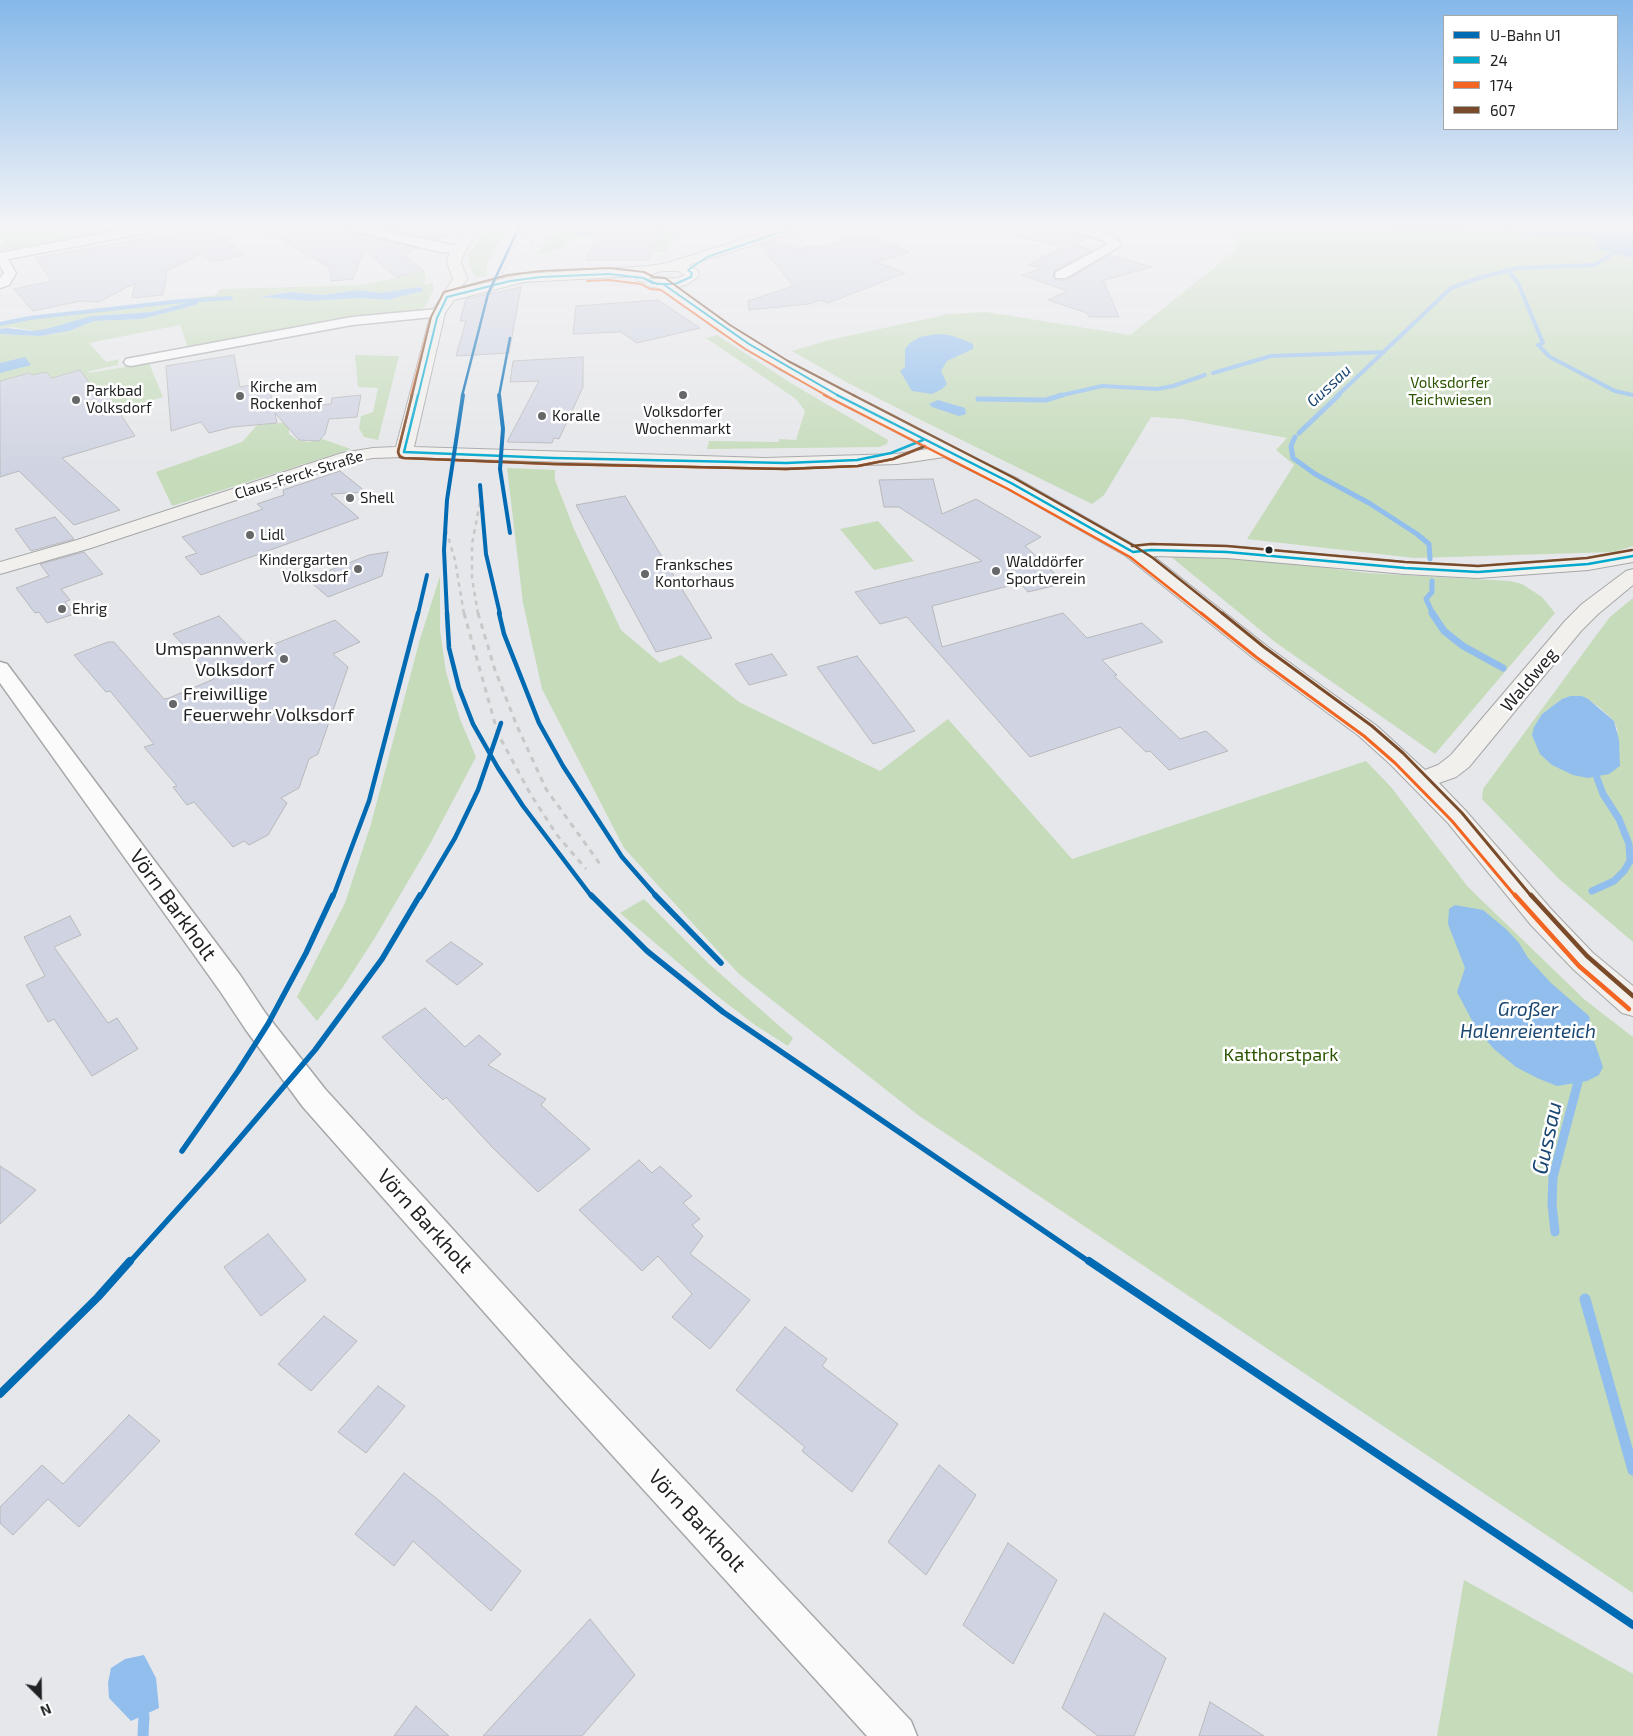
<!DOCTYPE html>
<html>
<head>
<meta charset="utf-8">
<style>
	body { margin:0 }
	#map { position:relative; width:1633px; height:1736px; overflow:hidden; background:#e6e7ea; font-family:"Exo 2",sans-serif }
	canvas { display:block }
	.legend { position:absolute; left:1443px; top:15px; width:175px; height:115px; box-sizing:border-box; background:#fff; border:1px solid #a6a7a7; margin:0; padding:6px 9px; list-style:none; font-size:15px; color:#212224 }
	.legend li { display:flex; align-items:center; gap:10px; height:25px }
	.legend b { width:25px; border:1px solid #a6a7a7 }
	.north { position:absolute; left:15px; top:1671px; width:50px; height:50px; -webkit-text-stroke:4px #fff; paint-order:stroke; rotate:157deg; font-size:14px; font-weight:700; line-height:20px; text-align:center; color:#212224 }
	.north::after { content:''; display:block; margin:auto; width:18px; height:22px; background:#212224; clip-path:polygon(50% 0,100% 100%,50% 72%,0 100%) }
</style>
</head>
<body>
<div id="map">
<canvas width="1633" height="1736"></canvas>
<ul class="legend">
<li><b style="height:6px;background:#006ab3"></b>U-Bahn U1</li>
<li><b style="height:6px;background:#00a9ce"></b>24</li>
<li><b style="height:6px;background:#f26522"></b>174</li>
<li><b style="height:6px;background:#7a4b2a"></b>607</li>
</ul>
<div class="north">N</div>
</div>
<script>
const g = document.querySelector('canvas').getContext('2d');
g.lineJoin = 'round';
function fill(path, color) { g.fillStyle = color; g.fill(path, 'evenodd'); }
const poly = rows => new Path2D(rows.map(r => 'M' + r).join(''));
function trace(path, color, width, dash) { g.strokeStyle = color; g.lineWidth = width; g.lineCap = dash ? 'butt' : 'round'; g.setLineDash(dash || []); g.stroke(path); }
function drawText(font, color, halo, rows, align = 'center') {
  g.font = font + ' "Exo 2",sans-serif'; g.lineWidth = 5; g.setLineDash([]); g.textBaseline = 'middle'; g.strokeStyle = halo; g.fillStyle = color; for (const [text, x, y, turn = 0] of rows) {
    g.save(); g.translate(x, y); g.rotate((+turn || 0) * Math.PI / 180); g.textAlign = isNaN(turn) ? turn : align; if (halo) g.strokeText(text, 0, 0); g.fillText(text, 0, 0); g.restore();
  }
}
const green = poly([
	[0,227,131,227,134,230,0,254,0,245,5,244,0,234],
	[490,227,509,227,499,241,487,264,486,277,476,277,469,266,468,253],
	[558,227,601,227,597,236,568,241,561,249,553,249,552,253,536,254],
	[666,227,683,227,666,252,652,252,662,231],
	[1228,227,1633,227,1633,546,1614,552,1414,558,1247,539,1294,465,1276,450,1287,438,1182,419,1151,417,1104,495,1092,504,921,420,848,383,792,351,829,340,949,314,986,312,1130,335,1235,251,1237,233],
	[424,272,426,276,424,285,433,283,433,291,425,307,419,310,362,316,181,351,177,349,188,347,180,325,89,343,106,362,119,359,118,365,94,370,88,372,89,373,149,363,163,397,0,445,0,334,41,336,69,331,94,321,142,319,192,306,200,299,190,300,182,304,151,312,91,316,52,328,35,331,12,327,0,329,0,323,30,317,95,311,216,295,220,289,361,285],
	[417,287,422,288,422,291,387,300,362,298,308,301,261,297,285,292,322,295,358,290,381,293],
	[717,335,794,385,888,440,887,444,879,447,707,449,709,441,779,442,779,439,796,440,805,411,796,399,706,338],
	[355,355,399,356,378,440,364,437,359,428,361,416,373,412,378,388,358,387],
	[261,421,260,425,289,422,289,434,297,440,309,442,322,439,351,449,172,506,156,472,242,442],
	[507,468,555,470,555,480,574,529,621,630,660,663,681,655,739,702,880,771,948,719,1072,859,1366,761,1391,787,1468,887,1585,1000,1633,1037,1633,1593,918,1115,739,974,624,848,542,689,523,603],
	[878,521,914,561,874,570,840,529],
	[1170,556,1251,558,1367,573,1510,581,1522,584,1542,597,1555,613,1435,754,1275,642],
	[440,576,440,630,446,672,460,719,476,757,430,844,376,936,343,987,317,1021,297,997,345,903,371,824,420,639],
	[1633,598,1633,942,1559,879,1482,799,1483,789,1595,637,1610,617],
	[1570,696,1582,696,1599,707,1614,721,1618,731,1534,727,1542,714,1562,699],
	[644,899,708,963,793,1038,788,1046,755,1025,716,995,620,913],
	[1464,1580,1633,1674,1633,1736,1437,1736]
]);
const water = poly([
	[1605,228,1633,228,1633,258,1595,249,1598,244,1584,232],
	[417,287,422,288,423,291,387,300,362,298,308,301,260,297,289,292,322,295,358,290,381,293],
	[200,299,197,304,192,306,142,319,94,321,69,331,40,336,0,334,0,329,6,328,32,331,46,329,91,316,151,312,182,304,190,300],
	[937,334,949,335,964,340,973,344,973,349,947,361,941,371,947,384,942,389,932,394,912,391,900,371,905,367,905,349,910,343,920,337],
	[25,357,31,365,0,373,0,363],
	[938,400,965,408,966,414,959,416,932,407,929,404],
	[1570,696,1582,696,1588,699,1614,721,1619,740,1620,766,1609,774,1588,778,1573,775,1552,765,1540,754,1532,735,1534,727,1542,714,1562,699],
	[1455,905,1483,910,1507,930,1519,943,1528,958,1551,983,1589,1016,1593,1038,1603,1067,1599,1075,1587,1081,1557,1086,1537,1078,1516,1067,1494,1049,1477,1030,1457,992,1465,968,1448,924,1449,909],
	[144,1655,156,1678,159,1708,131,1721,109,1698,108,1683,111,1668,125,1659]
]);
const streamFar4 = poly([
	[1332,227,1504,229,1545,234,1586,235],
	[577,235,590,232,596,227],
	[1508,270,1518,283,1543,343,1538,345,1550,357,1615,391,1633,395],
	[0,324,29,318,182,301,231,298],
	[1213,373,1271,356,1384,352],
	[1058,396,1102,386,1157,389,1173,386,1205,375],
	[1337,396,1451,288,1482,277,1518,268,1595,265,1613,253]
]);
const streamFar3 = poly([
	[978,399,1046,400,1062,395],
	[1299,433,1339,395],
	[1295,437,1291,446,1293,458,1315,474,1369,503,1417,534,1429,544,1430,559],
	[1432,581,1432,592,1426,599,1433,614]
]);
const streamFar2 = poly([
	[1432,613,1444,631,1463,646,1503,668],
	[1592,891,1614,881,1624,871,1630,861,1629,844,1619,819,1603,794,1597,778]
]);
const streamFar1 = poly([
	[1555,1232,1552,1204,1553,1177,1578,1082]
]);
const stream = poly([
	[1585,1299,1633,1470],
	[143,1736,144,1716]
]);
const building = poly([
	[208,227,211,227,244,255,212,262,202,253,167,271,163,295,132,298,135,283,99,302,80,301,33,311,14,289,52,281,35,258,208,227],
	[259,227,342,227,346,231,417,248,403,255,424,271,396,277,364,249,353,279,331,281,329,267,259,227],
	[378,227,411,227,447,236,437,240,378,227],
	[601,227,664,227,648,260,586,260,601,227],
	[1016,227,1061,227,1064,231,1088,238,1074,245,1093,250,1055,270,1053,276,1056,280,1067,280,1109,255,1152,267,1101,281,1104,282,1119,317,1089,317,1087,313,1048,300,1067,291,1022,275,1042,268,1028,265,1063,247,1015,236,1016,227],
	[866,234,910,252,876,262,905,273,828,303,821,300,809,304,749,310,748,301,793,286,760,245,775,240,800,249,806,247,817,248,866,234],
	[521,287,509,353,456,356,466,321,460,321,466,299,521,287],
	[658,300,700,328,637,343,621,332,573,334,576,306,658,300],
	[234,355,240,387,268,382,274,409,331,404,332,398,361,395,357,417,329,419,325,434,319,441,299,440,275,413,277,423,233,427,209,433,201,422,171,431,166,366,234,355],
	[583,357,583,387,559,439,554,438,552,443,507,442,539,381,510,382,513,361,583,357],
	[80,370,93,388,100,387,107,394,135,436,62,458,120,510,74,525,19,471,0,477,0,381,29,373,32,375,46,372,52,378,80,370],
	[340,471,366,492,331,494,359,518,201,575,185,557,197,553,182,537,263,509,257,504,284,495,283,490,340,471],
	[933,479,942,514,976,499,1041,537,1025,546,1065,583,1028,592,1020,583,932,606,942,647,1063,613,1087,638,1142,623,1163,642,1102,660,1117,675,1114,676,1180,739,1206,731,1228,751,1169,770,1150,751,1146,752,1120,727,1030,757,907,617,880,624,855,592,982,561,899,507,884,507,879,480,933,479],
	[625,496,653,542,712,638,656,652,576,505,625,496],
	[55,517,74,539,31,551,15,529,55,517],
	[84,552,103,574,61,589,70,600,65,602,74,614,47,623,39,612,35,613,16,588,49,576,40,564,84,552],
	[388,552,382,576,328,597,307,579,369,555,388,552],
	[219,616,254,652,335,620,360,642,333,654,348,667,318,754,309,759,299,788,281,798,287,803,268,835,249,845,244,841,233,847,194,802,187,805,173,787,177,786,144,747,154,744,110,691,106,692,74,655,108,642,114,642,164,699,169,698,214,679,173,634,219,616],
	[772,654,787,675,749,685,735,664,772,654],
	[857,656,915,731,873,744,817,667,857,656],
	[70,916,81,935,54,947,108,1023,117,1018,138,1049,92,1076,54,1019,48,1022,26,985,45,976,24,937,70,916],
	[451,942,483,964,457,985,426,961,451,942],
	[425,1008,465,1047,479,1035,501,1054,488,1065,546,1099,541,1105,590,1149,538,1192,492,1147,446,1097,443,1100,422,1079,382,1037,425,1008],
	[639,1160,652,1173,660,1166,692,1196,683,1203,700,1219,692,1225,703,1236,690,1254,750,1300,710,1349,672,1317,692,1294,658,1256,642,1271,579,1210,639,1160],
	[0,1166,36,1190,0,1224,0,1166],
	[268,1234,306,1280,261,1316,224,1267,268,1234],
	[324,1316,357,1341,311,1391,278,1364,324,1316],
	[785,1327,827,1359,822,1366,898,1424,852,1492,802,1451,805,1447,736,1390,785,1327],
	[378,1386,405,1406,366,1453,338,1432,378,1386],
	[129,1415,160,1441,79,1527,48,1499,13,1535,0,1523,0,1507,42,1465,63,1484,129,1415],
	[939,1465,976,1495,926,1575,888,1542,939,1465],
	[404,1473,436,1498,521,1571,491,1611,413,1541,394,1566,355,1534,404,1473],
	[1008,1543,1057,1580,1013,1664,963,1625,1008,1543],
	[1104,1613,1166,1658,1134,1736,1098,1736,1062,1708,1104,1613],
	[590,1619,635,1675,582,1736,483,1736,590,1619],
	[1210,1702,1264,1736,1199,1736,1210,1702],
	[416,1706,449,1736,394,1736,416,1706]
]);
const street = poly([
	[136,227,163,227,157,231,8,259,16,273,9,285,0,288,0,278,4,273,0,266,0,253,136,227],
	[344,227,367,227,457,246,463,250,457,254,436,251,346,229,344,227],
	[1063,227,1084,227,1113,235,1122,245,1066,278,1056,278,1055,275,1056,272,1108,244,1105,241,1065,229,1063,227],
	[438,309,445,313,443,316,352,325,131,366,126,365,124,362,126,359,131,358,352,317,438,309],
	[0,662,7,664,240,975,266,1014,325,1089,569,1357,911,1721,917,1736,867,1736,545,1381,303,1107,246,1030,220,991,0,683,0,662]
]);
const secondary = poly([
	[470,227,484,227,469,245,463,255,461,262,467,279,460,289,524,274,650,266,667,263,782,227,803,227,802,230,688,265,697,270,699,273,698,277,686,285,676,287,732,327,791,363,916,429,1018,479,1136,546,1151,544,1227,546,1405,562,1478,566,1588,558,1633,550,1633,562,1588,570,1478,578,1405,574,1227,558,1153,556,1268,647,1377,726,1425,770,1438,765,1451,755,1565,621,1582,604,1626,571,1633,569,1633,585,1598,614,1581,631,1469,767,1456,777,1439,783,1466,811,1551,909,1593,953,1633,986,1633,1016,1622,1013,1573,969,1531,925,1448,823,1390,764,1359,736,1252,657,1126,556,1004,487,944,457,897,464,765,468,404,457,373,458,351,462,91,548,0,574,0,562,77,540,342,453,373,448,396,447,431,313,453,279,447,262,449,255,458,240,470,227],
	[662,271,678,271,685,275,678,278,649,279,652,274,662,271],
	[636,276,638,281,645,282,646,286,659,288,722,333,779,369,928,449,897,454,765,458,414,447,445,313,454,300,524,282,636,276]
]);
const railFar2 = poly([
	[525,260,538,227],
	[502,264,529,227],
	[488,294,512,260]
]);
const railFar1 = poly([
	[446,530,455,560,464,614],
	[478,614,472,578,472,544,482,492]
]);
const rail = poly([
	[464,613,498,734,531,795,557,835,586,869],
	[478,613,495,670,517,726,546,789,600,864]
]);
const bus1Far1 = poly([
	[643,278,652,283,663,284,749,344,839,396],
	[418,396,437,318,447,297,510,281,541,277,609,274,643,278,657,284,675,284,691,277,692,273,688,270,707,257,796,227]
]);
const bus1 = poly([
	[418,395,404,452,553,458,786,463,857,460,891,453,923,440],
	[837,395,1011,483,1133,552],
	[1133,552,1151,550,1227,552,1405,568,1478,572,1588,564,1633,556]
]);
const bus2Far3 = poly([
	[587,281,609,280,641,284,650,289,661,290,745,349,827,396],
	[411,396,431,317]
]);
const bus2Far2 = poly([
	[412,395,398,451,399,455,403,458,553,464,786,469,858,466,893,459,925,446],
	[824,395,1008,489,1130,557,1202,614]
]);
const bus2Far1 = poly([
	[1201,613,1256,657,1364,736,1395,763,1452,821,1516,897]
]);
const bus2 = poly([
	[1515,895,1579,966,1629,1009]
]);
const bus3Far3 = poly([
	[412,396,431,317,444,292,508,275,541,271,609,268,644,272,654,277,665,278,730,325,788,361,855,396]
]);
const bus3Far2 = poly([
	[412,395,398,452,400,457,404,458,553,464,786,469,858,466,893,459,923,447],
	[853,395,1014,478,1136,547,1153,558,1223,614],
	[1132,546,1151,544,1227,546,1405,562,1478,566,1587,558,1632,550]
]);
const bus3Far1 = poly([
	[1222,613,1264,647,1372,726,1403,753,1462,813,1532,897]
]);
const bus3 = poly([
	[1531,895,1587,956,1633,996]
]);
const metro1Far4 = poly([
	[462,396,488,294,519,227],
	[499,396,510,338]
]);
const metro1Far3 = poly([
	[499,395,503,429,500,469,510,533],
	[480,485,486,554,500,614],
	[418,614,427,575],
	[447,614,444,550,447,500,463,395]
]);
const metro1Far2 = poly([
	[447,613,449,648,459,688,473,724,498,768,523,806,592,897],
	[499,613,504,634,539,723,563,766,622,857,657,897],
	[333,897,369,801,418,613],
	[420,897,455,838,478,790,501,723]
]);
const metro1Far1 = poly([
	[591,895,647,951,723,1012,1091,1263],
	[655,895,721,963],
	[182,1151,238,1071,268,1024,306,953,333,895],
	[129,1263,211,1172,315,1050,382,959,420,895]
]);
const metro1 = poly([
	[1089,1261,1633,1625],
	[0,1394,98,1297,130,1261]
]);
const markers = [
	[683,395,5,"#666769"],
	[240,396,5,"#666769"],
	[76,400,5,"#666769"],
	[542,416,5,"#666769"],
	[350,498,5,"#666769"],
	[250,535,5,"#666769"],
	[1269,550,4.5,"#212224"],
	[358,569,5,"#666769"],
	[996,571,5,"#666769"],
	[645,574,5,"#666769"],
	[62,609,5,"#666769"],
	[284,659,5,"#666769"],
	[173,704,5,"#666769"]
];
const farParknames = [
	["Volksdorfer",1450,383],
	["Teichwiesen",1450,400]
];
const farPoinames = [
	["Kirche am",250,387],
	["Rockenhof",250,404],
	["Parkbad",86,391],
	["Volksdorf",86,408],
	["Volksdorfer",683,412,"center"],
	["Wochenmarkt",683,429,"center"],
	["Koralle",552,416],
	["Shell",360,498],
	["Lidl",260,535],
	["Kindergarten",348,560,"right"],
	["Volksdorf",348,577,"right"],
	["Walddörfer",1006,562],
	["Sportverein",1006,579],
	["Franksches",655,565],
	["Kontorhaus",655,582],
	["Ehrig",72,609]
];
const farStreetnames = [
	["Claus-Ferck-Straße",299,475,-17]
];
const farWaternames = [
	["Gussau",1329,386,-43]
];
const poiNames = [
	["Umspannwerk",274,649],
	["Volksdorf",274,670],
	["Freiwillige",183,694,"left"],
	["Feuerwehr Volksdorf",183,715,"left"]
];
const streetNames = [
	["Waldweg",1529,680,-50]
];
const parkNames = [
	["Katthorstpark",1281,1055]
];
const waterNames = [
	["Großer",1528,1010],
	["Halenreienteich",1528,1032]
];
const nearStreetnames = [
	["Vörn Barkholt",173,905,54],
	["Vörn Barkholt",425,1221,48],
	["Vörn Barkholt",697,1521,47]
];
const nearWaternames = [
	["Gussau",1547,1138,-78]
];
fill(green, '#c5dbba');
fill(water, '#91beed');
trace(streamFar4, '#91beed', 4);
trace(streamFar3, '#91beed', 5);
trace(streamFar2, '#91beed', 7);
trace(streamFar1, '#91beed', 9);
trace(stream, '#91beed', 11);
fill(building, '#d0d4e2');
trace(building, '#b7b8ba', 1);
trace(street, '#a6a7a9', 3);
trace(secondary, '#a6a7a9', 2);
fill(street, '#fbfbfc');
fill(secondary, '#f2f0ed');
trace(railFar2, '#c7c8c8', 2, [3, 3]);
trace(railFar1, '#c7c8c8', 2.5, [4.5, 4.5]);
trace(rail, '#c7c8c8', 3, [5.5, 5.5]);
trace(bus1Far1, '#00a9ce', 2);
trace(bus1, '#00a9ce', 2.5);
trace(bus2Far3, '#f26522', 2);
trace(bus2Far2, '#f26522', 2.5);
trace(bus2Far1, '#f26522', 3);
trace(bus2, '#f26522', 4.5);
trace(bus3Far3, '#7a4b2a', 2);
trace(bus3Far2, '#7a4b2a', 2.5);
trace(bus3Far1, '#7a4b2a', 3);
trace(bus3, '#7a4b2a', 4.5);
trace(metro1Far4, '#006ab3', 2.5);
trace(metro1Far3, '#006ab3', 4);
trace(metro1Far2, '#006ab3', 4.5);
trace(metro1Far1, '#006ab3', 5.5);
trace(metro1, '#006ab3', 8);
const sky = g.createLinearGradient(0, 0, 0, 470);
sky.addColorStop(0, '#85b8ea');
sky.addColorStop(0.48, '#f4f4f6');
sky.addColorStop(1, '#f4f4f600');
g.fillStyle = sky;
g.fillRect(0, 0, 1633, 470);
for (const [x, y, r, color] of markers) { const dot = new Path2D(); dot.arc(x, y, r, 0, 2 * Math.PI); g.fillStyle = color; g.fill(dot); trace(dot, '#fff', 2); }
drawText('15px', '#2a5400', '#fff', farParknames);
drawText('15px', '#212224', '#fff', farPoinames, 'left');
drawText('15px', '#212224', '#fff', farStreetnames);
drawText('italic 16px', '#1a4772', '#fff', farWaternames);
drawText('18px', '#212224', '#fff', poiNames, 'right');
drawText('18px', '#212224', '#fff', streetNames);
drawText('18px', '#2a5400', '#fff', parkNames);
drawText('italic 19px', '#1a4772', '#fff', waterNames);
drawText('21px', '#212224', '#fff', nearStreetnames);
drawText('italic 22px', '#1a4772', '#fff', nearWaternames);
</script>
</body>
</html>
